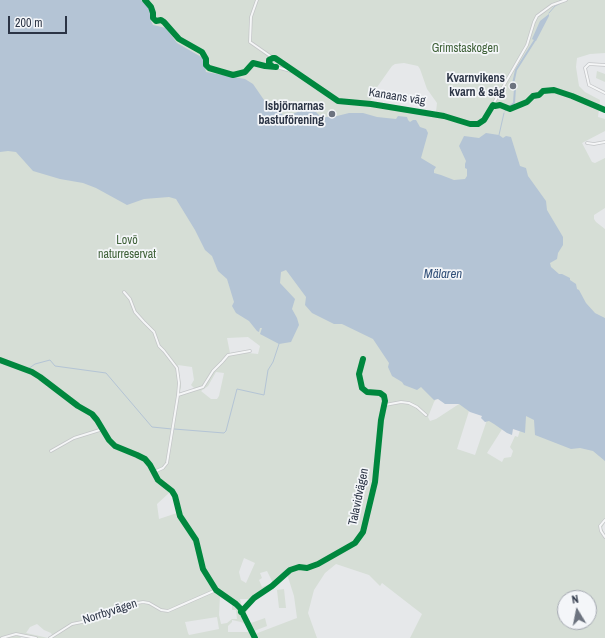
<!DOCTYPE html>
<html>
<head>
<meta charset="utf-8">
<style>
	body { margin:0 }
	#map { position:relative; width:605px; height:638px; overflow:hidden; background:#e6e8ea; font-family:"Archivo Narrow",sans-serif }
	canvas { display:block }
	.north { position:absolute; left:557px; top:590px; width:40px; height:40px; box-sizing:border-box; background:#f4f6f9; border:1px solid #a4a8b1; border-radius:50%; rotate:350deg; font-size:11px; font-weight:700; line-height:16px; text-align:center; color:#2b3445 }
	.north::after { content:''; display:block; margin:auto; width:14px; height:18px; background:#6c737f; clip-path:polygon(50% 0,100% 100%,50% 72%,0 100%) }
	.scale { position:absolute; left:8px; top:16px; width:59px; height:18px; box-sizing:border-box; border:2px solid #2b3445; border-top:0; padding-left:5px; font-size:12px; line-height:14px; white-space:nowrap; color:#2b3445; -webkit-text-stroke:3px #f4f6f9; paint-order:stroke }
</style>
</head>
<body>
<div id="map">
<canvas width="605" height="638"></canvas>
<div class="north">N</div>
<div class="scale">200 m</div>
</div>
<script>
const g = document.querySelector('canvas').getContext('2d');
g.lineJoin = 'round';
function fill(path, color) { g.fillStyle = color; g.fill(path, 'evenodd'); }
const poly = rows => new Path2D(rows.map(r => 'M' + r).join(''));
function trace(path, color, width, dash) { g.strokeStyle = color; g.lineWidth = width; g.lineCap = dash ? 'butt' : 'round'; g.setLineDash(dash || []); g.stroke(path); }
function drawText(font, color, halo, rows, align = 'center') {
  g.font = font + ' "Archivo Narrow",sans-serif'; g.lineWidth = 3.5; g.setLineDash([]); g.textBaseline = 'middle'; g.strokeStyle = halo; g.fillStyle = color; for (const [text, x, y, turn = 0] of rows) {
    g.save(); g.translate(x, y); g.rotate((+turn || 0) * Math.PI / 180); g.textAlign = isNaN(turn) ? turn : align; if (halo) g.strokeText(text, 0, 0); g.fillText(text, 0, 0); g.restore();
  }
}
const green = poly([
	[73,0,605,0,605,53,590,54,577,58,576,67,579,86,585,92,600,100,598,117,605,119,605,131,582,143,592,162,595,163,605,158,605,208,594,215,594,219,596,222,605,229,605,350,323,148],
	[404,63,418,66,420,69,427,89,437,103,436,112,370,102,375,90,392,66,395,64],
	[0,56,605,383,605,522,602,528,605,535,605,638,410,638,422,614,382,583,380,586,369,575,336,564,325,573,314,590,308,613,317,638,35,638,19,635,21,638,0,638],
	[248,337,260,346,258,354,239,352,230,353,227,338],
	[178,365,192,367,194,380,191,385,195,389,179,393,181,387],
	[216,372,224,373,219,396,217,399,211,399,201,391,208,386],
	[441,392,469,400,459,404,436,419,430,421,428,417,434,402],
	[469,411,489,414,475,455,457,449],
	[506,423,520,430,518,437,515,436,510,447,513,451,511,457,504,458,502,462,487,453],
	[169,493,173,497,177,513,159,519,157,504],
	[244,558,255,563,246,583,241,580,239,572],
	[267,571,273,583,262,587,259,580,262,578,260,573],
	[287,574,294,596,297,618,255,634,245,615,250,603,262,592],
	[220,596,232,604,232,610,236,610,237,619,232,619,227,623,221,624,219,615],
	[565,598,589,598,589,622,565,622],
	[240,599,251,599,244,609,242,608],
	[217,617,219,629,189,635,188,633,185,622],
	[232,620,241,622,245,624,249,632,228,632,228,626,232,622],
	[37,624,44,630,51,633,52,635,48,638,26,633,30,627],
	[597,71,605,74,605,82,596,78],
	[284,589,286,608,279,608,277,590],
	[265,618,267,626,254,631,251,623]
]);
const water = poly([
	[0,0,141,0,152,12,150,19,153,25,166,28,177,43,203,58,206,72,245,79,253,84,264,100,275,107,285,117,305,109,314,110,321,117,333,117,349,113,363,113,377,117,396,119,398,116,407,117,408,120,410,122,413,120,416,120,420,127,426,129,428,133,421,158,436,167,434,170,434,173,441,175,454,180,465,179,467,176,467,169,465,168,465,164,466,161,459,146,464,136,479,138,486,133,499,135,503,138,506,136,511,137,520,166,526,168,528,176,546,201,547,210,563,237,563,245,558,253,557,259,550,263,551,267,559,274,562,274,570,278,570,280,576,284,577,289,579,290,586,303,595,313,605,318,605,461,593,451,580,448,571,449,535,435,534,420,526,416,525,433,513,429,512,435,507,433,494,424,489,421,485,422,481,418,482,416,470,412,459,404,445,404,438,399,434,400,421,387,417,390,404,385,402,382,392,376,388,367,389,363,373,339,342,324,334,324,312,313,305,305,306,297,286,270,281,272,280,283,295,299,292,309,297,318,299,325,291,342,279,344,260,334,262,328,260,328,259,332,257,331,249,321,236,313,232,306,234,302,227,279,218,271,212,256,205,250,195,230,176,199,169,197,144,199,127,205,96,188,83,183,60,179,33,171,16,152,8,151,0,152],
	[549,14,549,16,536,41,532,39,540,21]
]);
const stream = poly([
	[549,13,555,6,561,3,560,0],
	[505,111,507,108],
	[499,135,504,113],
	[28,369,35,364,50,360,55,366,106,373,152,427,172,429],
	[174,429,224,433,226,431,237,389,264,395,268,370,273,362,279,344]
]);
const canal = poly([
	[513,84,516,70,535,40],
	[509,107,514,103,515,88]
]);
const minor = poly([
	[257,0,251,17,250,42,273,58],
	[605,65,589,64,585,68,589,85,605,93],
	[295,72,272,66,269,63,269,60,273,58,275,58,286,65,295,72,338,101,371,104,444,116,470,124,478,124,484,120,527,45,534,22,537,16,552,5,566,0],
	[587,143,594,144,605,142],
	[124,292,130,299,135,312,144,322,154,332,159,346,164,351,177,368,179,383,178,395],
	[0,360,32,372,40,377,78,406,92,414,97,420,109,440,115,446,137,455,145,459,150,465,158,480,172,491,175,496,180,516,196,540,203,569,216,590,236,604,240,608,255,638],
	[385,405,401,402,409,403,417,407,426,415],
	[51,451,74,438,103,429],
	[154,472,163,468,167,463,178,395,203,387,213,371,222,362,228,355,250,351],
	[605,520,600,526,601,531,605,537],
	[241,612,254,598,272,586,290,570,299,567,307,568,318,564,355,543,363,532,375,482,381,420,385,401,384,396,380,393,367,392,362,388,359,374,363,359],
	[2,638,16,634,36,638],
	[50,638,72,624,92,620,126,605,143,602,149,603,161,610,168,611,216,590]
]);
const cycleway = poly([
	[145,0,151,7,153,13,153,18,156,21,161,20,164,22,179,39,202,52,206,59,206,65,209,68,233,75,245,72,253,63,265,66,276,67],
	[272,66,269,63,269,60,273,58,275,58,338,101,371,104,444,116,470,124,478,124,484,120,493,105,495,106,500,105,510,109,527,102,533,96,539,95,543,91,554,90,572,96,605,110],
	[0,360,32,372,40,377,78,406,92,414,97,420,109,440,115,446,137,455,145,459,150,465,158,480,172,491,175,496,180,516,196,540,203,569,216,590,236,604,240,608,255,638],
	[241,612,254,598,272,586,290,570,299,567,307,568,318,564,355,543,363,532,375,482,381,420,385,401,384,396,380,393,367,392,362,388,359,374,363,359]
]);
const markers = [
	[513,86,4,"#6c737f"],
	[332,114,4,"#6c737f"]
];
const parkNames = [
	["Grimstaskogen",465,49],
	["Lovö",127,241],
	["naturreservat",127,255]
];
const poiNames = [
	["Kvarnvikens",505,79],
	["kvarn & såg",505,93],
	["Isbjörnarnas",324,107],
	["bastuförening",324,121]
];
const streetNames = [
	["Kanaans väg",397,97,9],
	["Talavidvägen",359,497,-78],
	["Norrbyvägen",110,612,-18]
];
const waterNames = [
	["Mälaren",443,275]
];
fill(green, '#d6ded6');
fill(water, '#b4c4d5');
trace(stream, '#b4c4d5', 1);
trace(canal, '#b4c4d5', 2);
trace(minor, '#c4c6c8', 3.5);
trace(minor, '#f5f6f7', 2);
trace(cycleway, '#00873e', 6);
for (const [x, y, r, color] of markers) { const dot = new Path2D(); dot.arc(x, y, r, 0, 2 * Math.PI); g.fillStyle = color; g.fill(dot); trace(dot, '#f4f6f9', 1.5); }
drawText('12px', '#3f6138', '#f4f6f9', parkNames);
drawText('bold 12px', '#2b3445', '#f4f6f9', poiNames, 'right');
drawText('12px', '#2b3445', '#f4f6f9', streetNames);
drawText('italic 13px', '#34527a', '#f4f6f9', waterNames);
</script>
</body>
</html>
